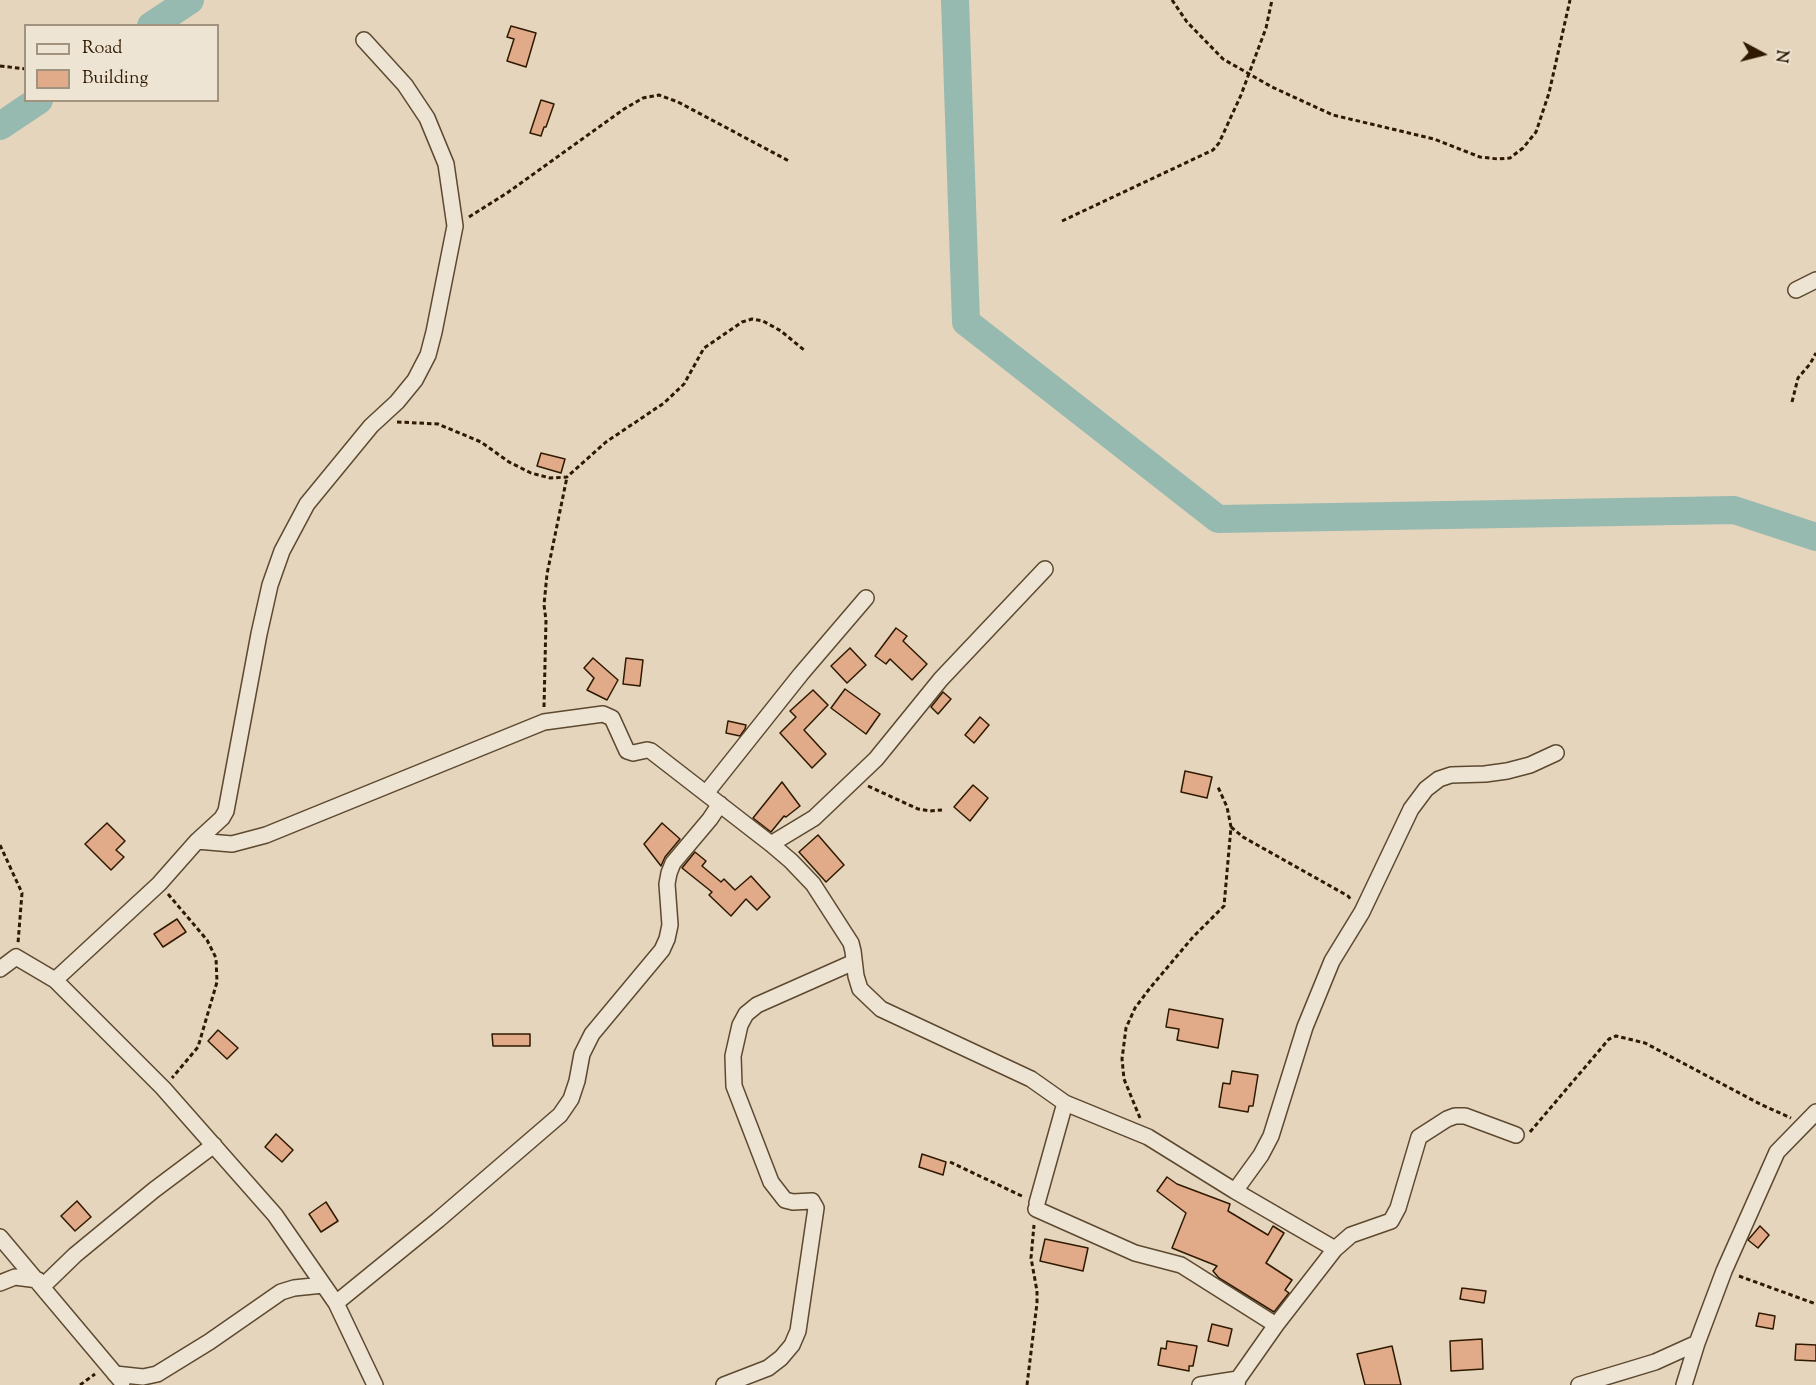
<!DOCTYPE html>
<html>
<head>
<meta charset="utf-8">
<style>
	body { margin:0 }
	#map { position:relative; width:1816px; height:1385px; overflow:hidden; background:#e5d5bd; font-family:"Sorts Mill Goudy",serif }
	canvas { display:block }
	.legend { position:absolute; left:24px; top:24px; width:195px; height:78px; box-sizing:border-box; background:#eee4d4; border:2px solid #a2937f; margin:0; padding:8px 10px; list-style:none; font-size:18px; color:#2f1a00 }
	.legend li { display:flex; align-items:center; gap:12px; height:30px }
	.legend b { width:30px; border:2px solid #a2937f }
	.north { position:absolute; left:1732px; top:24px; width:60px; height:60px; -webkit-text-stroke:4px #eee4d4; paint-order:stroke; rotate:97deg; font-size:16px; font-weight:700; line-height:24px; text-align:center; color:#2f1a00 }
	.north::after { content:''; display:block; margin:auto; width:21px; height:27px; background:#2f1a00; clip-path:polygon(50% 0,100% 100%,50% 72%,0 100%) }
</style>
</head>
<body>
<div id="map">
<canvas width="1816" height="1385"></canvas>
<ul class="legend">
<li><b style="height:8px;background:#eee4d4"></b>Road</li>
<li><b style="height:16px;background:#e1aa88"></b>Building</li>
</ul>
<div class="north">N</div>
</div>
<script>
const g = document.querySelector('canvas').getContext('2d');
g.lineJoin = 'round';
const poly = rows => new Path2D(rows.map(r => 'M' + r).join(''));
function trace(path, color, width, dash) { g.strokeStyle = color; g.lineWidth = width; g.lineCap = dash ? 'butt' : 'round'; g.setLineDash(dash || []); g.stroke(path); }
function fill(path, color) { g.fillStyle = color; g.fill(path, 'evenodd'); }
const river = poly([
	[955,0,966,322,1218,519,1734,510,1816,537],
	[151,26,190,0],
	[0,126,39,100]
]);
const building = poly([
	[511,26,536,33,526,67,507,61,514,39,507,37,511,26],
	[541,100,554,104,546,127,544,127,541,136,530,133,541,100],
	[541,453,565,459,561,473,537,466,541,453],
	[896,628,907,636,903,641,927,664,912,680,890,659,886,664,875,656,896,628],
	[850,648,866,665,847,683,831,666,850,648],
	[593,658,618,680,607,700,587,690,594,678,584,668,593,658],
	[626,658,643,660,640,686,623,684,626,658],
	[845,689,880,714,866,734,831,708,845,689],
	[813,690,828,705,804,730,826,754,812,768,780,733,796,717,790,711,813,690],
	[943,692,951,699,938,714,931,707,943,692],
	[980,717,989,725,974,743,965,735,980,717],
	[728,721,746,725,745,729,740,736,726,733,728,721],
	[1185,771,1212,777,1207,798,1181,792,1185,771],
	[782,782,800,806,786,817,784,816,771,832,753,818,782,782],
	[973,785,988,798,970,821,954,807,973,785],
	[107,823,125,841,116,850,124,857,111,870,85,844,107,823],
	[662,823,680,839,665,857,661,866,644,844,662,823],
	[818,835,844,865,826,882,799,852,818,835],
	[695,852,706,861,702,866,721,882,724,879,735,890,751,876,770,897,757,910,746,899,731,916,709,895,712,892,682,868,695,852],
	[177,919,186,932,163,947,154,934,177,919],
	[1169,1009,1223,1019,1218,1048,1177,1040,1179,1029,1166,1027,1169,1009],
	[218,1030,238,1048,227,1059,208,1041,218,1030],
	[492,1034,530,1034,530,1046,493,1046,492,1034],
	[1232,1071,1258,1075,1253,1106,1249,1106,1248,1112,1219,1107,1223,1083,1230,1084,1232,1071],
	[276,1134,293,1150,282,1162,265,1147,276,1134],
	[922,1154,946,1162,943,1175,919,1167,922,1154],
	[1167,1177,1177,1184,1230,1204,1228,1211,1268,1235,1273,1226,1284,1233,1266,1263,1292,1280,1285,1290,1289,1293,1274,1312,1219,1278,1213,1271,1217,1266,1172,1248,1186,1213,1157,1191,1167,1177],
	[77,1201,91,1217,75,1231,61,1216,77,1201],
	[326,1202,338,1221,321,1232,309,1214,326,1202],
	[1760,1226,1769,1235,1758,1248,1748,1240,1760,1226],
	[1045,1239,1088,1248,1083,1271,1040,1261,1045,1239],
	[1462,1288,1486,1291,1484,1303,1460,1299,1462,1288],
	[1759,1313,1775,1316,1773,1329,1756,1326,1759,1313],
	[1212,1324,1232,1329,1228,1346,1208,1341,1212,1324],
	[1482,1339,1483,1369,1451,1371,1450,1341,1482,1339],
	[1167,1341,1197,1346,1193,1366,1189,1366,1189,1371,1158,1365,1161,1348,1166,1349,1167,1341],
	[1796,1344,1816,1345,1816,1361,1795,1360,1796,1344],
	[1392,1346,1401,1385,1365,1385,1357,1354,1392,1346]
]);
const path = poly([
	[1172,0,1187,22,1223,59,1272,87,1333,115,1434,139,1480,157,1498,159,1510,158,1523,148,1536,132,1549,93,1570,0],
	[0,66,26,69],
	[469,217,507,193,624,109,643,98,659,95,678,102,789,161],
	[1062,221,1213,150,1219,143,1241,95,1266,28,1272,0],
	[1792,402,1798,378,1810,364,1816,353],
	[397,422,438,424,481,442,509,462,531,473,550,478,567,477,606,442,664,403,684,384,704,348,742,322,752,319,763,321,781,331,804,350],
	[544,707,546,620,544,605,547,574,567,477],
	[868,786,918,809,930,811,942,810],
	[1231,827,1243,837,1348,896,1352,901],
	[0,845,22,893,18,943],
	[168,894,207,940,216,958,217,982,198,1047,172,1078],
	[1140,1118,1124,1079,1122,1059,1126,1028,1135,1008,1150,988,1193,937,1224,906,1231,827,1227,807,1218,787],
	[1530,1132,1609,1039,1616,1036,1645,1043,1760,1104,1791,1118],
	[950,1162,1024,1197],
	[1739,1276,1816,1304],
	[80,1385,95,1374],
	[1027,1385,1037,1303,1037,1291,1031,1258,1034,1225]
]);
const minor = poly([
	[1796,290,1816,280],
	[707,792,801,674,866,598],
	[197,841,232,844,266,835,544,722,603,714,612,718,627,751,633,753,647,750,651,751,771,844,791,861,813,884,851,943,853,951,856,976,860,989,881,1009,1031,1079,1065,1103,1148,1137,1235,1191,1335,1249],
	[771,844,814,818,876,759,941,679,1045,569],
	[0,969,16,957,55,980,163,1088,275,1215,336,1303,375,1385],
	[55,980,159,884,197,841,222,818,226,811,259,634,270,585,282,551,307,504,371,426,397,402,415,380,428,355,434,332,455,226,446,164,427,118,405,85,364,40],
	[1235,1191,1261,1155,1271,1136,1305,1027,1332,961,1362,912,1411,809,1426,789,1439,779,1451,775,1485,774,1507,771,1530,765,1556,753],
	[1037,1203,1065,1103],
	[1036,1209,1135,1253,1181,1265,1276,1325],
	[0,1237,122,1382],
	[0,1283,15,1277,38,1280],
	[43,1286,75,1255,154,1190,214,1145],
	[336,1303,438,1220,560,1115,571,1099,577,1081,582,1054,592,1034,662,950,667,939,670,925,667,884,669,873,673,863,710,819,720,804],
	[115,1374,143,1377,157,1374,209,1342,281,1292,294,1288,323,1285],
	[724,1385,768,1368,781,1358,792,1345,798,1331,816,1208,812,1201,793,1202,785,1200,771,1182,734,1086,733,1056,740,1025,746,1014,757,1005,854,962],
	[1200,1385,1238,1379],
	[1237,1385,1238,1379,1276,1325,1335,1249,1351,1235,1391,1221,1398,1208,1419,1137,1447,1119,1455,1116,1465,1116,1516,1135],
	[1579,1385,1655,1362,1697,1343,1724,1271,1777,1152,1816,1112],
	[1684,1385,1697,1343]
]);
trace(river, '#96b9b0', 28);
fill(building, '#e1aa88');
trace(building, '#2f1a00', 1.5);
trace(minor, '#5c492f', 18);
trace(path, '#2f1a00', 3, [4.5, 3]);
trace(minor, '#eee4d4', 15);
</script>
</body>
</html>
